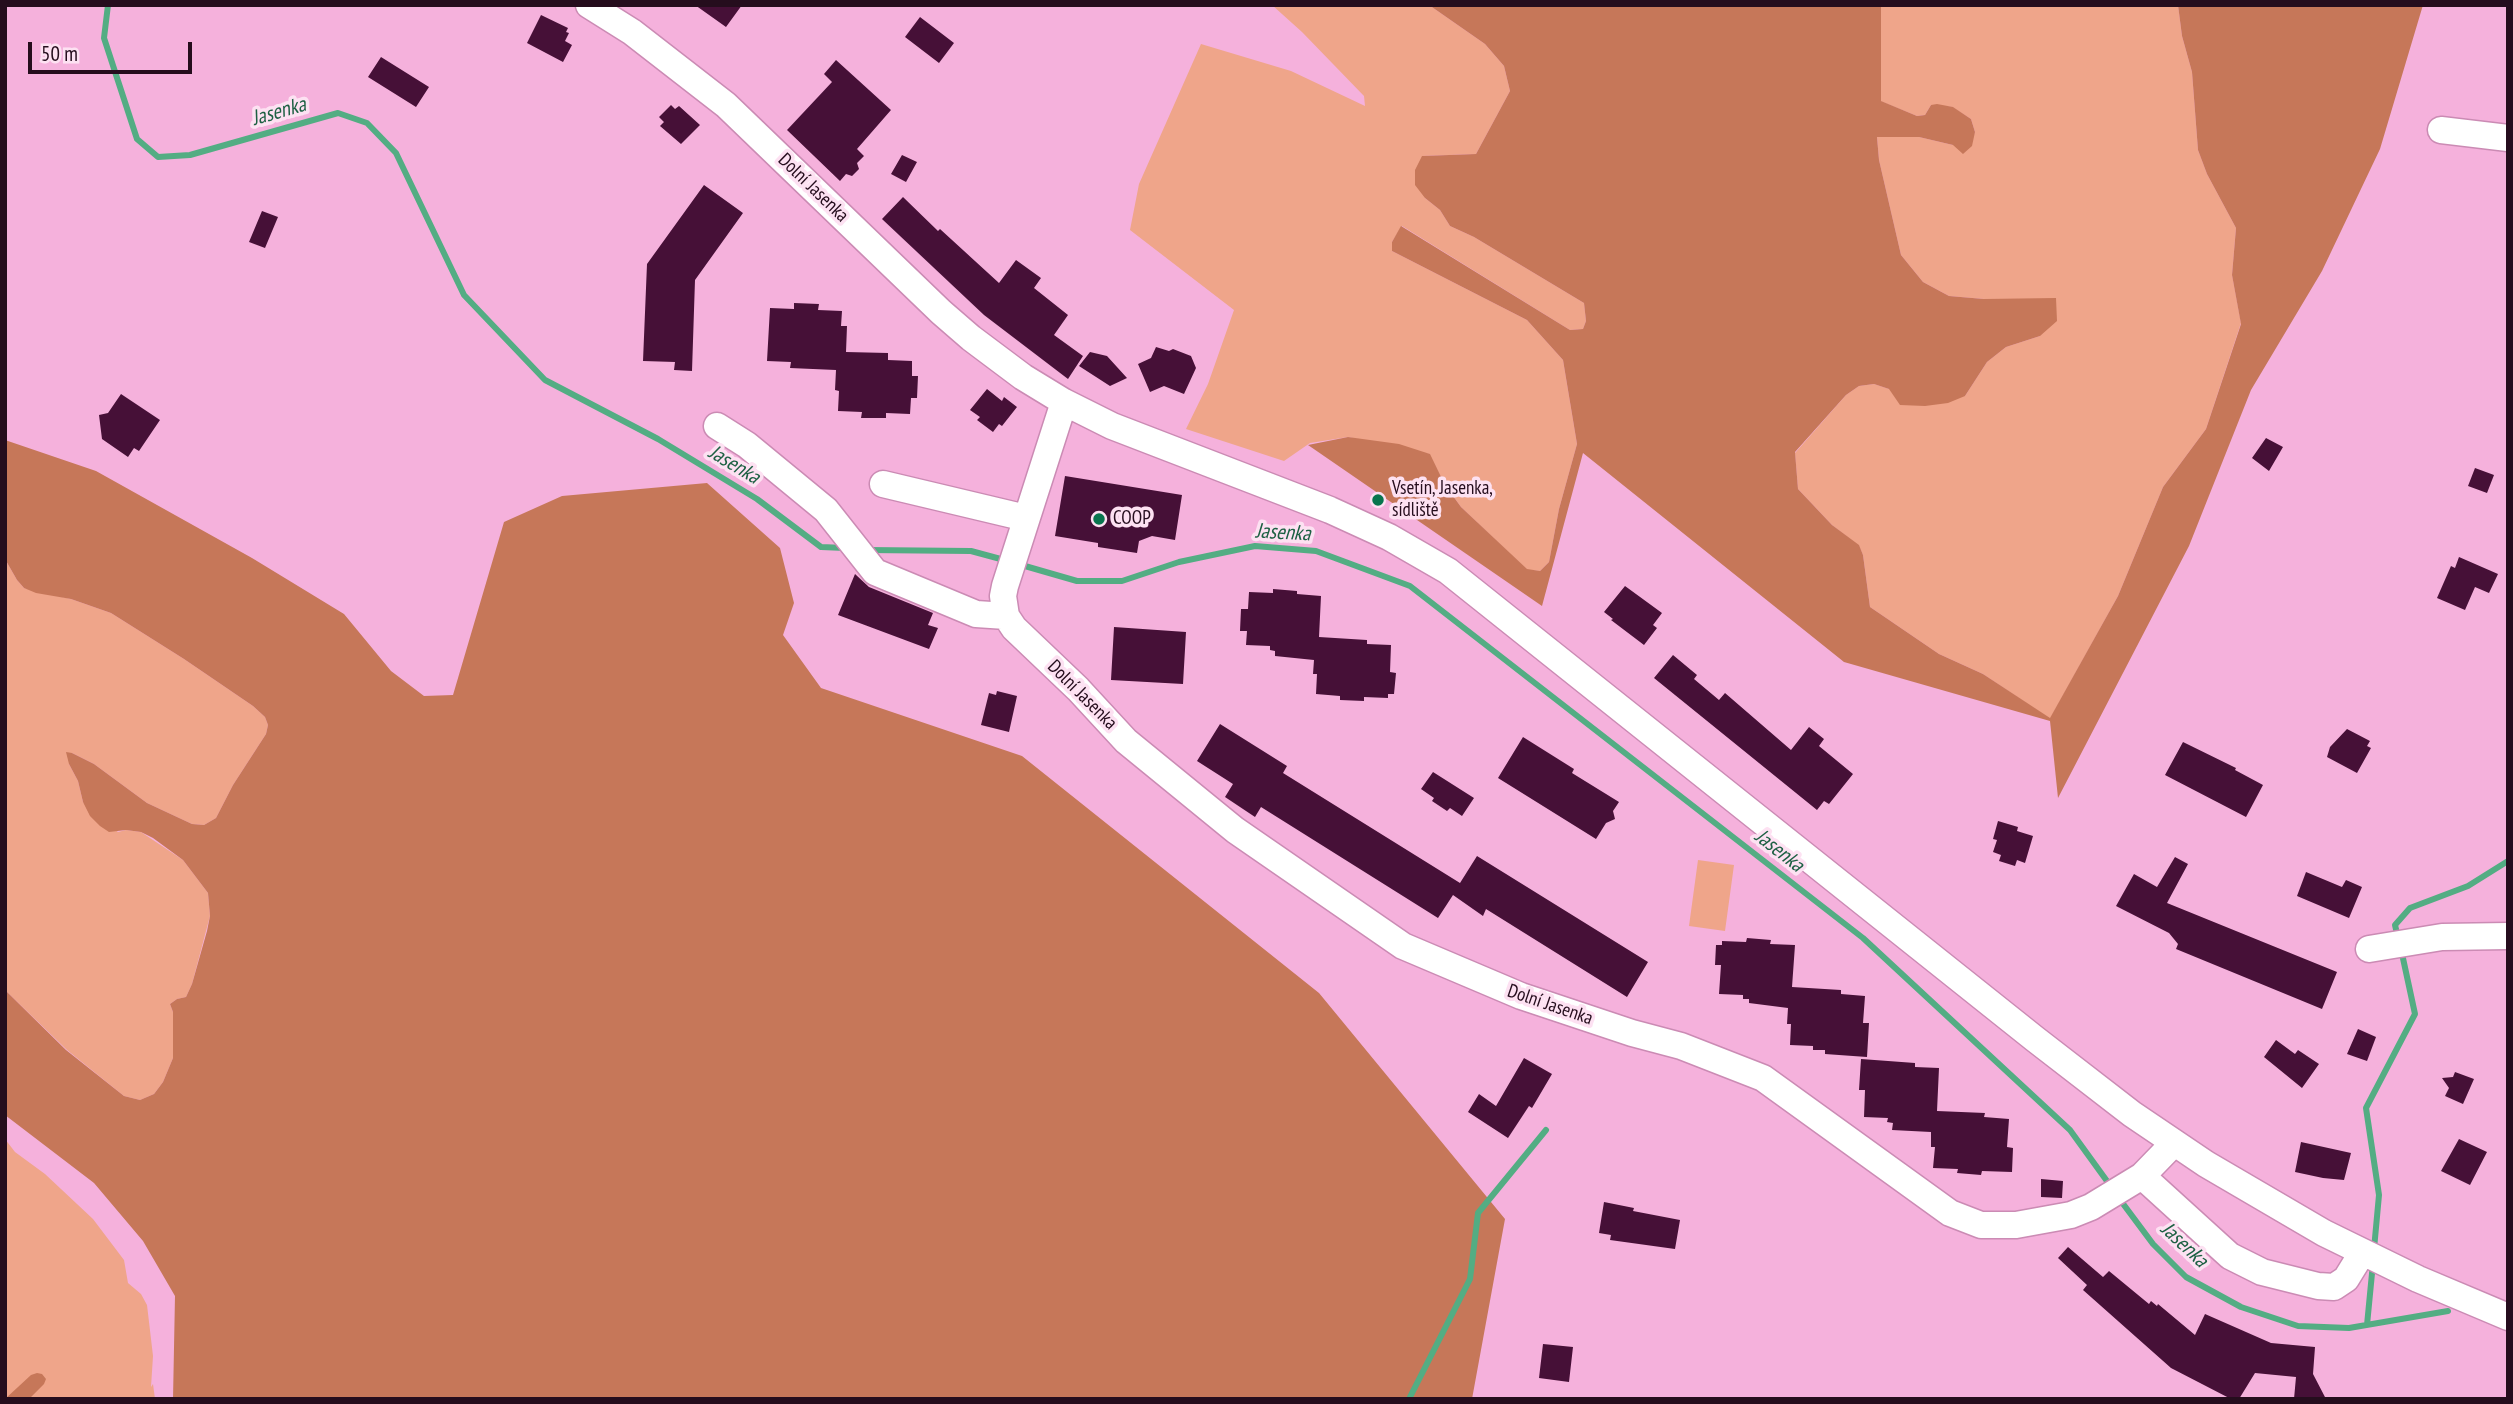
<!DOCTYPE html>
<html>
<head>
<meta charset="utf-8">
<style>
	body { margin:0 }
	#map { position:relative; width:2513px; height:1404px; overflow:hidden; background:#f5b1dc; font-family:"PT Sans Narrow",sans-serif }
	canvas { display:block }
	.frame { position:absolute; inset:0; border:7px solid #250d1d; pointer-events:none }
	.scale { position:absolute; left:28px; top:42px; width:164px; height:32px; box-sizing:border-box; border:4px solid #250d1d; border-top:0; padding-left:9px; font-size:21px; line-height:24px; white-space:nowrap; color:#250d1d; -webkit-text-stroke:5px #fde1f2; paint-order:stroke }
</style>
</head>
<body>
<div id="map">
<canvas width="2513" height="1404"></canvas>
<div class="frame"></div>
<div class="scale">50 m</div>
</div>
<script>
const g = document.querySelector('canvas').getContext('2d');
g.lineJoin = 'round';
function fill(path, color) { g.fillStyle = color; g.fill(path, 'evenodd'); }
const poly = rows => new Path2D(rows.map(r => 'M' + r).join(''));
function trace(path, color, width, dash) { g.strokeStyle = color; g.lineWidth = width; g.lineCap = dash ? 'butt' : 'round'; g.setLineDash(dash || []); g.stroke(path); }
function drawText(font, color, halo, rows, align = 'center') {
  g.font = font + ' "PT Sans Narrow",sans-serif'; g.lineWidth = 7; g.setLineDash([]); g.textBaseline = 'middle'; g.strokeStyle = halo; g.fillStyle = color; for (const [text, x, y, turn = 0] of rows) {
    g.save(); g.translate(x, y); g.rotate((+turn || 0) * Math.PI / 180); g.textAlign = isNaN(turn) ? turn : align; if (halo) g.strokeText(text, 0, 0); g.fillText(text, 0, 0); g.restore();
  }
}
const green = poly([
	[1272,5,1429,5,1485,44,1504,66,1510,91,1476,154,1422,156,1425,198,1440,210,1450,226,1474,237,1584,303,1586,321,1583,329,1570,330,1402,226,1392,242,1392,251,1527,320,1563,360,1577,444,1559,509,1549,562,1540,571,1527,570,1461,507,1445,485,1429,454,1348,437,1310,443,1284,461,1186,429,1208,384,1234,310,1130,230,1139,184,1201,44,1291,71,1365,106,1364,96,1302,32],
	[1881,5,2178,5,2182,36,2192,72,2198,150,2207,174,2236,228,2232,275,2241,323,2206,429,2163,487,2118,596,2050,719,1983,674,1939,654,1870,607,1863,555,1859,546,1832,525,1798,489,1795,453,1846,395,1859,386,1874,384,1889,389,1965,396,1987,362,2006,347,2040,336,1984,299,1949,296,1923,282,1901,255,1879,160,1877,137,1919,137,1953,145,1972,139,1975,132,1971,119,1952,107,1931,105,1925,115,1917,116,1880,101],
	[5,559,17,580,24,588,71,599,111,613,184,659,253,706,265,717,268,725,266,734,233,785,216,818,204,825,192,824,147,803,94,764,72,753,69,764,78,781,83,802,118,832,126,830,141,832,183,860,208,893,210,916,192,984,186,997,177,999,170,1004,173,1012,173,1058,163,1082,154,1094,140,1100,124,1096,67,1050,5,990],
	[1698,860,1734,865,1725,931,1689,926],
	[5,1139,15,1152,45,1174,93,1219,124,1260,128,1283,141,1294,147,1305,153,1356,151,1387,153,1384,155,1399,5,1399]
]);
const forest = poly([
	[1429,5,1881,5,1881,101,1917,116,1925,115,1931,105,1937,104,1953,107,1971,119,1975,132,1972,146,1963,154,1953,145,1919,137,1877,137,1879,160,1901,255,1923,282,1949,296,1984,299,2056,298,2057,321,2040,336,2006,347,1987,362,1965,396,1948,403,1925,406,1900,405,1889,389,1874,384,1859,386,1846,395,1795,452,1798,489,1832,525,1859,545,1863,555,1870,607,1939,654,1983,674,2050,718,2118,596,2163,487,2206,429,2241,324,2232,275,2236,228,2207,174,2198,150,2192,72,2182,36,2178,5,2423,5,2380,149,2322,271,2251,390,2189,546,2058,798,2050,721,1844,662,1583,453,1542,606,1308,445,1348,437,1399,444,1430,454,1445,485,1461,507,1527,569,1540,571,1549,562,1559,509,1577,444,1563,360,1527,320,1392,251,1392,242,1401,226,1570,330,1583,329,1586,321,1584,303,1474,237,1450,226,1440,210,1425,198,1415,185,1415,170,1422,156,1476,154,1510,91,1504,66,1485,44],
	[5,440,96,471,252,558,344,614,391,671,424,696,453,695,504,522,562,496,707,483,780,548,794,603,783,635,821,688,1022,756,1319,993,1505,1219,1472,1399,173,1399,175,1296,143,1241,94,1183,5,1115,5,990,66,1050,124,1096,140,1100,154,1094,163,1082,173,1058,173,1012,170,1004,177,999,186,997,192,984,207,931,210,916,208,893,183,860,153,838,141,832,126,830,109,832,100,826,90,816,83,802,78,781,69,764,66,752,72,753,94,764,147,803,192,824,204,825,216,818,233,785,266,734,268,725,265,717,253,706,184,659,111,613,71,599,36,593,24,588,17,580,5,559],
	[37,1373,42,1374,46,1379,44,1384,29,1399,5,1399,31,1375]
]);
const stream = poly([
	[108,5,104,38,137,139,158,157,190,155,338,113,367,123,396,153,464,295,545,380,658,439,757,499,821,547,845,548],
	[866,550,971,551,1008,561],
	[1018,564,1077,581,1122,581,1179,562,1255,546,1316,551,1410,586,1863,938,2070,1130,2112,1188],
	[2398,938,2395,925,2410,908,2468,886,2508,861],
	[2118,1197,2153,1244,2186,1277,2241,1307,2298,1326,2349,1328,2448,1311],
	[2374,1249,2379,1195,2366,1108,2415,1014,2401,949],
	[2367,1325,2373,1263],
	[1409,1399,1470,1279,1478,1213,1546,1130]
]);
const building = poly([
	[695,5,742,5,726,27],
	[541,15,568,28,566,32,569,33,565,41,572,45,563,62,527,43],
	[920,17,954,43,939,63,905,37],
	[381,57,429,87,416,107,368,77],
	[836,60,891,110,857,149,864,156,857,163,859,169,852,176,846,174,840,181,787,130,832,82,824,74],
	[671,105,675,109,679,106,700,125,681,144,660,126,664,122,659,117],
	[902,155,917,162,906,182,891,174],
	[704,185,743,213,695,280,692,371,674,370,675,362,643,361,647,264],
	[903,197,938,231,940,229,999,283,1016,260,1041,278,1034,288,1068,315,1054,335,1083,356,1068,379,984,315,882,219],
	[262,211,278,217,265,248,249,242],
	[794,303,819,304,818,310,842,311,841,326,847,326,846,352,888,353,888,360,912,361,912,376,918,376,917,398,911,398,910,414,886,413,886,418,861,418,862,412,838,411,839,391,835,390,836,370,790,368,791,362,767,361,770,308,794,309],
	[1156,347,1169,351,1173,349,1191,356,1196,368,1184,394,1164,386,1150,392,1138,364,1151,358],
	[1090,352,1107,356,1127,378,1110,386,1079,366],
	[987,389,1002,401,1004,397,1017,407,1002,426,999,424,993,432,977,420,980,417,970,410],
	[121,394,160,420,139,451,134,448,128,457,102,439,99,415,108,413],
	[2266,438,2283,447,2269,471,2252,458],
	[2475,468,2494,475,2487,493,2468,486],
	[1065,476,1182,495,1175,540,1152,536,1139,541,1137,553,1098,547,1098,543,1055,536],
	[2459,557,2498,574,2489,593,2475,587,2465,610,2437,598,2451,566,2455,568],
	[855,574,869,587,933,613,928,625,938,628,929,649,838,615],
	[1625,586,1662,613,1653,625,1657,628,1644,645,1611,620,1613,619,1604,612],
	[1273,589,1297,591,1297,594,1321,596,1319,637,1367,640,1367,644,1391,645,1390,672,1396,673,1394,694,1388,694,1388,698,1364,697,1364,701,1340,700,1340,696,1316,694,1317,674,1313,674,1314,660,1275,656,1275,651,1270,650,1270,646,1246,645,1247,631,1240,631,1241,609,1248,609,1249,592,1273,593],
	[1114,627,1186,632,1183,684,1111,680],
	[1673,655,1697,675,1694,679,1719,700,1725,693,1791,750,1809,727,1824,739,1819,746,1853,774,1829,804,1824,801,1817,810,1654,678],
	[997,691,1017,696,1009,732,981,725,989,693,996,695],
	[1220,724,1287,766,1283,773,1460,883,1477,856,1648,962,1627,997,1486,909,1483,916,1453,895,1438,918,1261,807,1255,817,1225,797,1233,784,1197,761],
	[2347,729,2370,741,2367,746,2371,748,2357,773,2327,757,2330,747],
	[1523,737,1574,769,1572,773,1619,802,1613,811,1615,819,1606,823,1596,839,1498,778],
	[2183,742,2236,768,2235,770,2263,785,2246,817,2165,775],
	[1433,772,1474,798,1462,816,1450,808,1447,811,1432,801,1434,798,1421,789],
	[1998,821,2018,827,2017,831,2033,836,2025,863,2017,860,2015,866,1999,861,2001,855,1993,852,1997,840,1993,839],
	[2175,857,2188,864,2167,903,2337,972,2322,1009,2176,949,2178,944,2169,933,2116,906,2134,874,2157,887],
	[2306,872,2342,887,2346,880,2362,887,2349,918,2297,896],
	[1747,938,1771,940,1770,944,1795,945,1792,987,1841,990,1841,994,1865,996,1863,1023,1869,1023,1867,1057,1825,1054,1825,1050,1813,1050,1813,1046,1790,1045,1791,1024,1787,1024,1788,1008,1749,1003,1749,999,1743,999,1743,995,1719,994,1721,965,1715,965,1716,945,1722,945,1722,941,1746,942],
	[2358,1029,2376,1037,2367,1061,2347,1054],
	[2276,1040,2295,1054,2298,1050,2319,1064,2302,1088,2264,1057],
	[1524,1058,1552,1074,1532,1108,1529,1106,1508,1138,1468,1112,1479,1094,1496,1106],
	[1861,1059,1915,1063,1915,1067,1939,1068,1937,1111,1985,1113,1984,1117,2009,1119,2007,1147,2013,1148,2012,1172,1982,1171,1981,1175,1957,1173,1958,1169,1933,1168,1935,1147,1931,1147,1931,1132,1892,1130,1893,1123,1887,1122,1888,1118,1864,1117,1865,1090,1859,1090],
	[2455,1072,2474,1079,2463,1104,2445,1096,2449,1088,2442,1078,2453,1077],
	[2459,1139,2487,1152,2470,1185,2441,1171],
	[2301,1142,2351,1153,2344,1180,2323,1178,2295,1172],
	[2041,1179,2063,1181,2062,1198,2041,1197],
	[1604,1202,1634,1208,1633,1211,1680,1220,1675,1249,1610,1240,1611,1235,1599,1233],
	[2068,1247,2103,1277,2109,1271,2149,1304,2151,1301,2157,1306,2158,1304,2195,1335,2205,1314,2271,1343,2315,1347,2313,1374,2326,1399,2294,1399,2296,1377,2255,1373,2239,1399,2231,1399,2171,1368,2083,1290,2087,1285,2058,1258],
	[1543,1344,1573,1347,1569,1382,1539,1378]
]);
const minor = poly([
	[589,5,632,32,726,105,941,312,971,338,1023,377,1064,402,1112,426,1330,510,1389,537,1448,571,2035,1039,2132,1114,2206,1164,2324,1233,2418,1279,2508,1317],
	[2441,130,2508,138],
	[1064,402,1005,586,1003,596,1006,616,1014,628,1078,689,1126,741,1235,830,1403,946,1521,996,1632,1033,1681,1046,1763,1078,1950,1213,1981,1225,2016,1225,2071,1215,2091,1207,2142,1176,2174,1143],
	[717,426,747,445,826,510,875,572,976,614,1006,616],
	[883,484,1026,518],
	[2369,949,2442,937,2508,936],
	[2142,1176,2230,1256,2262,1272,2318,1286,2334,1287,2346,1279,2362,1253]
]);
const markers = [
	[1378,500,7,"#09754e"],
	[1099,519,7,"#09754e"]
];
const streetNames = [
	["Dolní Jasenka",813,188,44],
	["Dolní Jasenka",1082,695,45],
	["Dolní Jasenka",1550,1005,19]
];
const poiNames = [
	["Vsetín, Jasenka,",1392,489],
	["sídliště",1392,511],
	["COOP",1113,519]
];
const waterNames = [
	["Jasenka",279,112,-16],
	["Jasenka",734,465,31],
	["Jasenka",1283,533,3],
	["Jasenka",1779,851,38],
	["Jasenka",2184,1245,43]
];
fill(green, '#efa58a');
fill(forest, '#c67759');
trace(stream, '#53ad83', 6);
fill(building, '#461037');
trace(minor, '#cb8bb4', 29);
trace(minor, '#fff', 26);
for (const [x, y, r, color] of markers) { const dot = new Path2D(); dot.arc(x, y, r, 0, 2 * Math.PI); g.fillStyle = color; g.fill(dot); trace(dot, '#fde1f2', 2.5); }
drawText('19px', '#250d1d', '#fde1f2', streetNames);
drawText('19px', '#250d1d', '#fde1f2', poiNames, 'left');
drawText('italic 21px', '#1d6043', '#fde1f2', waterNames);
</script>
</body>
</html>
